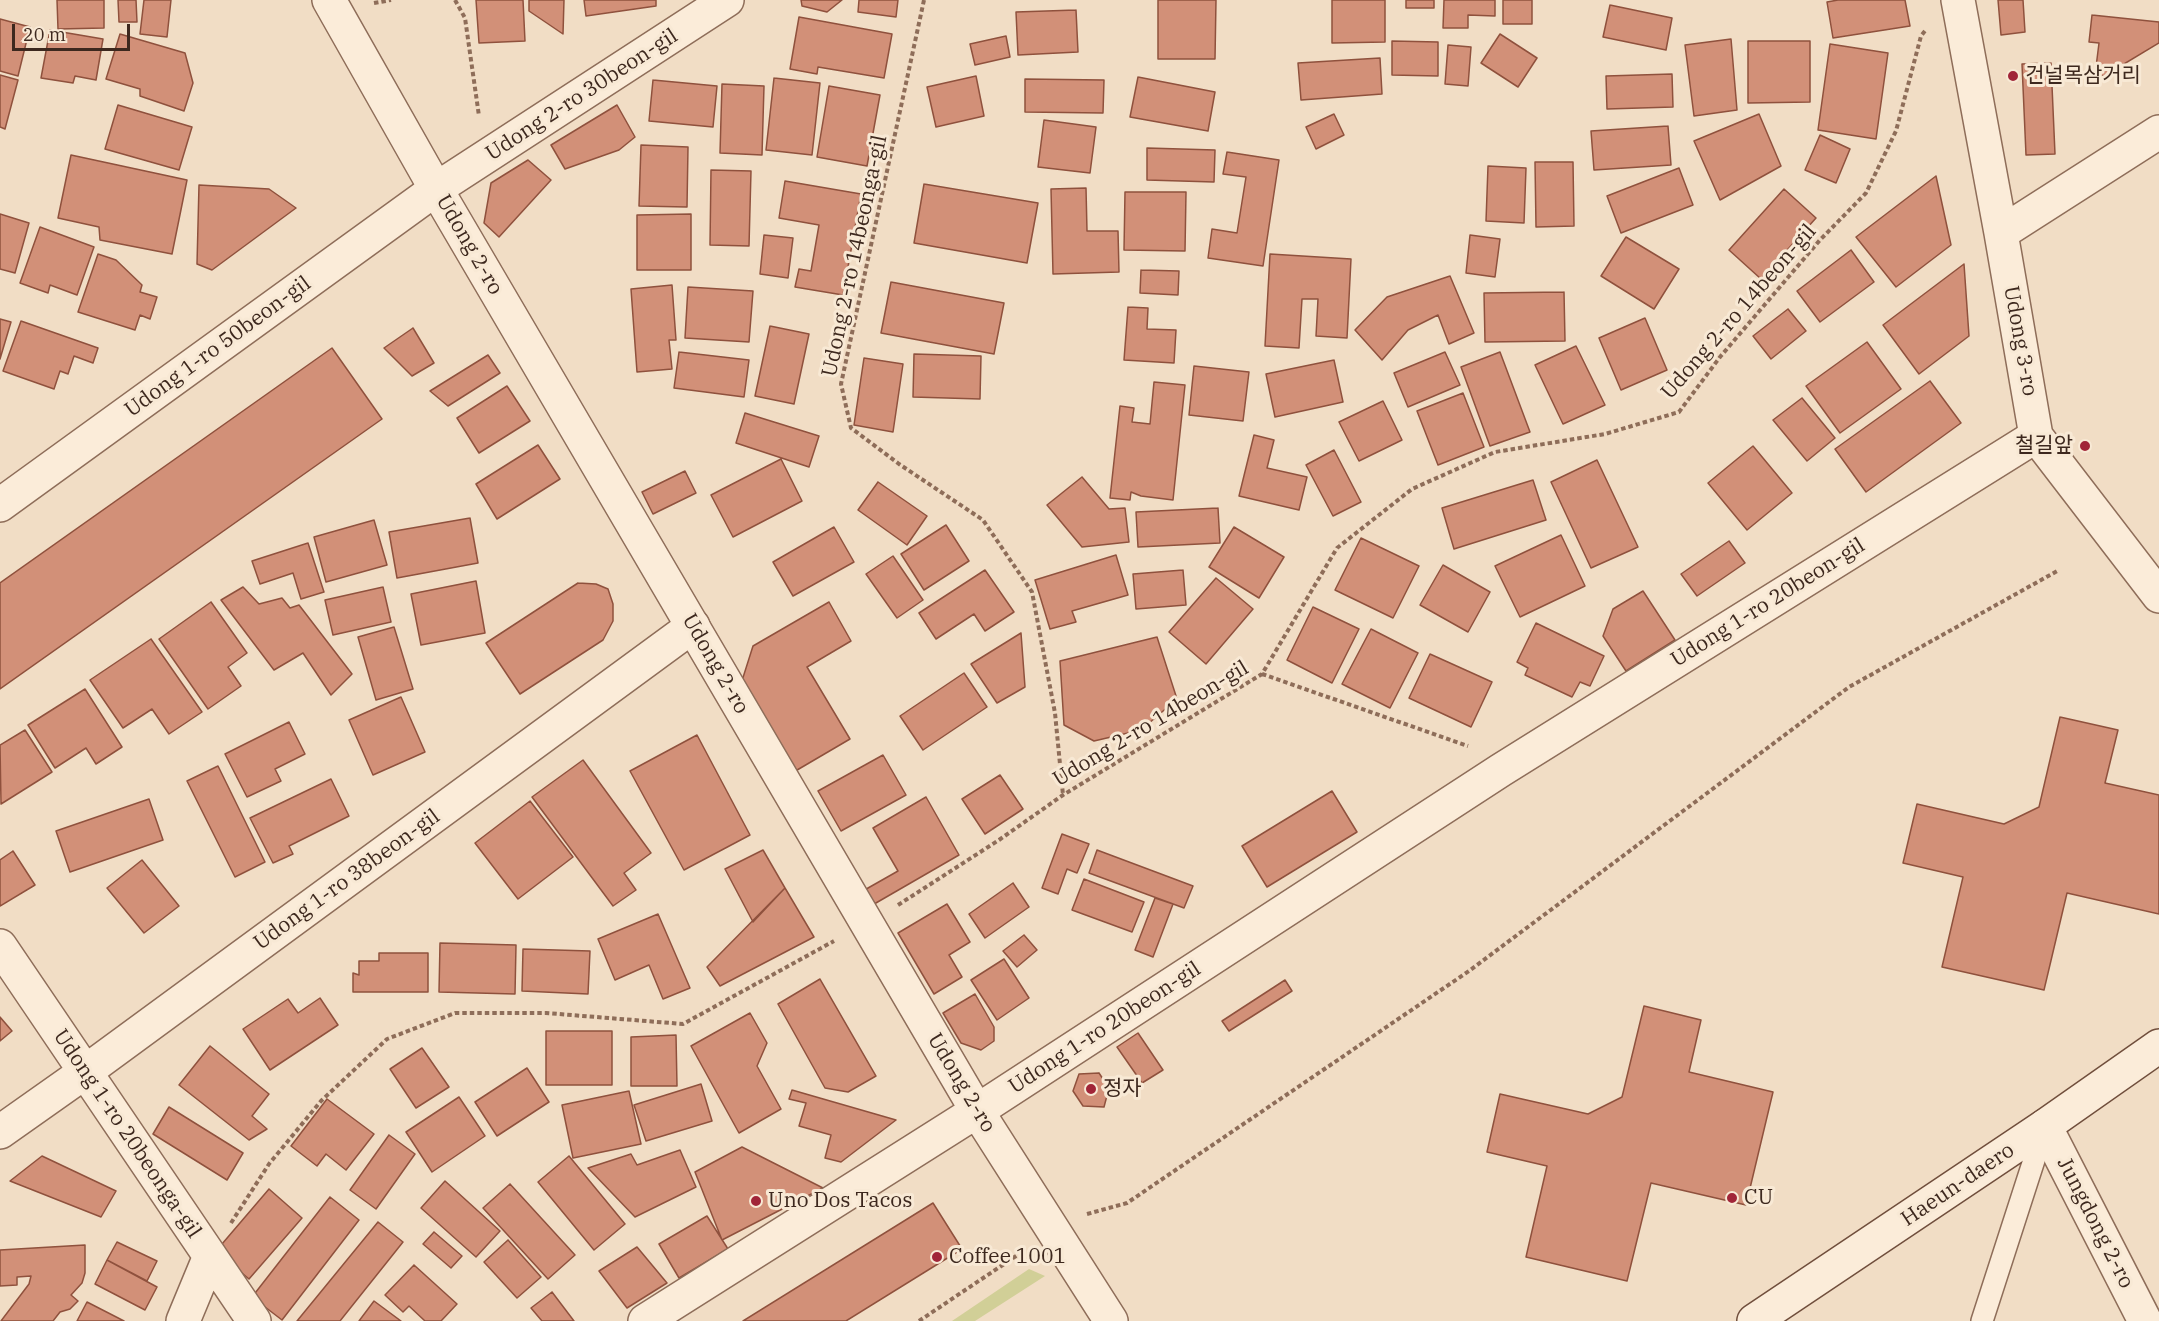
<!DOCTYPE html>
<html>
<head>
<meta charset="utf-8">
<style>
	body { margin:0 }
	#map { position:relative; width:2159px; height:1321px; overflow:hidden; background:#f1ddc5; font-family:"IBM Plex Serif",serif }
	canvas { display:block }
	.scale { position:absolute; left:12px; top:24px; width:118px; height:27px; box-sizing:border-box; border:3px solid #3d281e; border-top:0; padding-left:8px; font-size:18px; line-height:21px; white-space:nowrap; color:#3d281e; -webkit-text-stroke:4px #f8e9d5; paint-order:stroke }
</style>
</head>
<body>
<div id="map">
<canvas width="2159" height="1321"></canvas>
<div class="scale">20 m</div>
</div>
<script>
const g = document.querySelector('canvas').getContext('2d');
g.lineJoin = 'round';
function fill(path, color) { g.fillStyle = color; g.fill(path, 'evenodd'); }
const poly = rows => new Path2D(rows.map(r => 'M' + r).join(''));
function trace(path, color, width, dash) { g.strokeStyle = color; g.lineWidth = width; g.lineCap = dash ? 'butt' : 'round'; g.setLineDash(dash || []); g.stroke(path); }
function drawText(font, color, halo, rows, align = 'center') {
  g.font = font + ' "IBM Plex Serif","Noto Sans KR",serif'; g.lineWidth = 6; g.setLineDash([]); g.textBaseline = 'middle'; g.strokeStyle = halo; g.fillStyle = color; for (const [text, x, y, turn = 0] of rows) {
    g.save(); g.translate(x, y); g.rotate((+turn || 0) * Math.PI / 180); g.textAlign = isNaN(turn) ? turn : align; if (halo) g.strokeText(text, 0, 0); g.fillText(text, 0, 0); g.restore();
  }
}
const green = poly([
	[1029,1269,1045,1276,975,1321,952,1321]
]);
const building = poly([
	[57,0,104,0,104,28,58,29,57,0],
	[118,0,136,0,137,22,119,22,118,0],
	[144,0,171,0,167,37,140,34,144,0],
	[476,0,523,0,525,41,479,43,476,0],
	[529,0,564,0,563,34,529,11,529,0],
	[584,0,656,0,656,6,586,16,584,0],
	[801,0,842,0,827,12,802,6,801,0],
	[859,0,898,0,896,17,858,12,859,0],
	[1158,0,1216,0,1215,59,1158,59,1158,0],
	[1332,0,1385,0,1385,42,1332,43,1332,0],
	[1406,0,1434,0,1434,8,1406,8,1406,0],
	[1444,0,1495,0,1495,16,1468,15,1468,28,1443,28,1444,0],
	[1503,0,1532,0,1532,24,1503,24,1503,0],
	[1838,0,1905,0,1910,26,1833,38,1827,2,1838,0],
	[1998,0,2023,0,2025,32,2001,35,1998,0],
	[1610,5,1672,18,1666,50,1603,37,1610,5],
	[1076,10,1078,52,1018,55,1016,12,1076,10],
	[2092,15,2159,22,2159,43,2104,76,2095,75,2099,43,2089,42,2092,15],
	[799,17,892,34,884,78,818,67,817,74,790,69,799,17],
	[0,19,30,27,18,76,0,71,0,19],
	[50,30,103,39,96,80,75,76,73,83,41,78,50,30],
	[120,34,185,53,193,83,184,111,140,96,140,89,106,79,120,34],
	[1500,34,1537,58,1518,87,1481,63,1500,34],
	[1006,36,1010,57,975,65,970,44,1006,36],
	[1731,39,1737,110,1694,116,1685,45,1731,39],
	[1392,41,1438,42,1438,76,1392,75,1392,41],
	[1748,41,1810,41,1810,102,1748,103,1748,41],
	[1830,44,1888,53,1876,139,1818,130,1830,44],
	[1448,45,1471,47,1468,86,1445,84,1448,45],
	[1380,58,1382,94,1301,100,1298,63,1380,58],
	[2051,63,2055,154,2026,155,2022,64,2051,63],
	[1672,74,1673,107,1607,109,1606,76,1672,74],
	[0,75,18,80,5,129,0,127,0,75],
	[976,76,984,116,936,127,927,87,976,76],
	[1138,77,1215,92,1208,131,1130,117,1138,77],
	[774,78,820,83,812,155,766,150,774,78],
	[1025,79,1104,80,1103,113,1025,112,1025,79],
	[653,80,717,86,713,127,649,121,653,80],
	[722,84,764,86,762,155,720,153,722,84],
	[829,86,880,95,867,166,817,157,829,86],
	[118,105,192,127,179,170,105,149,118,105],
	[617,105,635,137,619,150,565,169,551,145,617,105],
	[1334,114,1344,135,1316,149,1306,127,1334,114],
	[1759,114,1781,166,1720,200,1694,141,1759,114],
	[1044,120,1096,127,1090,173,1038,167,1044,120],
	[1668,126,1671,165,1594,170,1591,131,1668,126],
	[1820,135,1850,149,1836,183,1805,170,1820,135],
	[641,145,688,147,687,207,639,206,641,145],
	[1147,148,1215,150,1214,182,1147,180,1147,148],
	[1227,152,1279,160,1263,266,1208,258,1212,229,1237,233,1246,177,1223,174,1227,152],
	[71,155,187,180,172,254,100,240,99,227,58,218,71,155],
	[528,160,551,180,499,237,484,223,491,183,528,160],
	[1535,162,1573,162,1574,226,1536,227,1535,162],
	[1488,166,1526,168,1524,223,1486,221,1488,166],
	[1679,168,1693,205,1621,233,1607,196,1679,168],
	[711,170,751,171,749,246,710,245,711,170],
	[1936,176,1951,245,1896,287,1856,237,1936,176],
	[785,181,861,194,843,295,795,287,799,269,811,271,819,225,779,218,785,181],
	[924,184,1038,203,1027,263,914,243,924,184],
	[199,185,269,189,296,208,212,270,197,264,199,185],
	[1086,188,1087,231,1118,231,1119,272,1053,274,1051,189,1086,188],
	[1784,189,1816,218,1761,279,1729,250,1784,189],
	[1125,192,1186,192,1185,251,1124,250,1125,192],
	[0,214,29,223,15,273,0,269,0,214],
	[691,214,691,270,637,270,637,215,691,214],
	[40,227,94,247,77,295,50,285,48,293,20,283,40,227],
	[764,235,793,238,788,278,760,274,764,235],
	[1470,235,1500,239,1495,277,1466,273,1470,235],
	[1626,237,1679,269,1654,309,1601,276,1626,237],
	[1851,250,1874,282,1820,322,1797,291,1851,250],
	[98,254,116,260,142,285,140,292,157,297,150,319,140,315,135,330,78,312,98,254],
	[1270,254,1351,259,1347,338,1316,336,1318,299,1302,299,1299,348,1265,346,1270,254],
	[1964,264,1969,336,1919,374,1883,325,1964,264],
	[1141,270,1179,271,1178,295,1140,293,1141,270],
	[1450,276,1474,333,1449,344,1438,315,1408,330,1382,360,1355,330,1387,297,1450,276],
	[891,282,1004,303,994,354,881,333,891,282],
	[672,285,676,340,669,340,672,369,637,372,631,289,672,285],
	[688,287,753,291,749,342,685,338,688,287],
	[1564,292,1565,341,1485,342,1484,293,1564,292],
	[1128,307,1148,308,1147,329,1176,330,1174,363,1124,360,1128,307],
	[1788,309,1806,331,1771,359,1753,336,1788,309],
	[1645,318,1667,370,1621,390,1599,338,1645,318],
	[0,319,11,322,0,359,0,319],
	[21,321,98,348,93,363,74,356,68,374,60,371,54,389,3,371,21,321],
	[770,326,809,334,794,404,755,396,770,326],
	[413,328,434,363,412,376,384,348,413,328],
	[1867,342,1901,389,1840,433,1806,386,1867,342],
	[1576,346,1605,405,1563,424,1535,365,1576,346],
	[332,348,382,419,0,689,0,583,332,348],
	[679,352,749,360,744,397,674,388,679,352],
	[1445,352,1460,385,1408,407,1394,373,1445,352],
	[1500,352,1530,432,1490,446,1461,367,1500,352],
	[914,354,981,356,980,399,913,397,914,354],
	[488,355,500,373,448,406,430,391,488,355],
	[864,358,903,364,893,432,854,425,864,358],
	[1334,360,1343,402,1275,417,1266,374,1334,360],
	[1194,366,1249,372,1243,421,1189,415,1194,366],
	[1930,381,1961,423,1866,492,1835,449,1930,381],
	[1154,382,1185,385,1173,500,1141,496,1131,492,1130,500,1110,498,1120,406,1134,408,1132,422,1150,424,1154,382],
	[507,386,530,421,479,453,457,418,507,386],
	[1463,393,1484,447,1438,465,1417,411,1463,393],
	[1802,398,1835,438,1807,461,1773,420,1802,398],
	[1383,401,1402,440,1359,461,1339,422,1383,401],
	[745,413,819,436,809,467,736,443,745,413],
	[1254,435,1274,440,1267,468,1307,477,1299,510,1239,496,1254,435],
	[538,445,560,479,497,519,476,484,538,445],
	[1753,446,1792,493,1747,530,1708,483,1753,446],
	[1334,450,1361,502,1333,516,1306,465,1334,450],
	[781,459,802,501,733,537,711,495,781,459],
	[1597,460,1638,547,1591,568,1551,482,1597,460],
	[685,471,696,493,653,514,642,492,685,471],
	[1082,477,1109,509,1125,508,1129,542,1082,547,1047,505,1082,477],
	[1533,480,1546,520,1454,549,1442,508,1533,480],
	[878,482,927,516,907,545,858,510,878,482],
	[1218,508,1220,543,1138,547,1136,512,1218,508],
	[470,518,478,563,397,578,389,532,470,518],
	[374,520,387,565,326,582,314,537,374,520],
	[946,525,969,561,924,590,901,554,946,525],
	[834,527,854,562,793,596,773,562,834,527],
	[1234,527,1284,557,1259,598,1209,567,1234,527],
	[1561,535,1585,586,1520,617,1495,566,1561,535],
	[1361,538,1419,566,1393,618,1335,590,1361,538],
	[1729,541,1745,563,1697,596,1681,574,1729,541],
	[308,543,324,592,301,599,293,573,260,584,252,561,308,543],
	[1116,555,1128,595,1072,611,1076,622,1050,629,1035,580,1116,555],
	[893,556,923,600,897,618,866,574,893,556],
	[1443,565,1490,592,1468,632,1420,605,1443,565],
	[985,570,1014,612,985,631,974,614,936,639,919,613,985,570],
	[1183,570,1186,605,1136,609,1133,574,1183,570],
	[1216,578,1253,609,1206,664,1169,632,1216,578],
	[476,581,485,633,421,645,411,594,476,581],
	[578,583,596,584,608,589,613,604,613,621,603,640,520,694,486,643,578,583],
	[243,587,259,604,282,598,290,608,299,605,352,674,331,695,303,653,274,670,221,600,243,587],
	[383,587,391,622,333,635,325,600,383,587],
	[1643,591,1675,640,1626,671,1603,636,1613,609,1643,591],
	[211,602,247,653,228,667,241,686,208,709,159,639,211,602],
	[829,602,851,641,807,667,850,739,792,773,740,687,753,646,829,602],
	[1313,607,1359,629,1332,683,1287,660,1313,607],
	[1536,623,1604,656,1590,686,1580,682,1572,697,1525,675,1528,668,1517,662,1536,623],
	[394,627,413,689,376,700,358,637,394,627],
	[1371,629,1418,653,1390,708,1342,684,1371,629],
	[1021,633,1025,687,997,703,971,664,1021,633],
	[1157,637,1177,699,1141,730,1094,741,1064,725,1060,661,1157,637],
	[151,639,202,712,169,734,152,709,123,728,90,680,151,639],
	[1430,654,1492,682,1471,727,1409,698,1430,654],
	[964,673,987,707,923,750,900,716,964,673],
	[85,689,122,747,96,764,86,748,55,768,28,725,85,689],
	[401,697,425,752,373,775,349,720,401,697],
	[2060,717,2118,730,2105,783,2159,795,2159,914,2067,893,2044,990,1942,967,1963,877,1903,863,1917,804,2004,824,2039,807,2060,717],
	[289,722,305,754,275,769,281,781,247,797,225,754,289,722],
	[25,730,52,772,1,804,0,745,25,730],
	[697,735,750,835,684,870,630,771,697,735],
	[883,755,906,795,841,831,818,791,883,755],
	[583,760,651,853,624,873,636,890,613,906,532,797,583,760],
	[218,766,265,862,235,877,187,781,218,766],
	[1000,775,1023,809,985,834,962,799,1000,775],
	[331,779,349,816,289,846,293,854,273,863,250,818,331,779],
	[1332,791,1357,832,1267,887,1242,846,1332,791],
	[926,797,959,855,869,907,861,892,898,871,873,828,926,797],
	[149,799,163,840,70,872,56,831,149,799],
	[530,801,573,857,518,899,475,843,530,801],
	[1062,834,1089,844,1077,873,1067,869,1058,894,1042,888,1062,834],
	[763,850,785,888,753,922,725,869,763,850],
	[1097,850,1193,886,1184,908,1089,873,1097,850],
	[13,851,35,885,0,906,0,860,13,851],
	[142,860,179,906,144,933,107,888,142,860],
	[1084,879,1144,902,1132,932,1072,910,1084,879],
	[1013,883,1029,907,985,938,969,914,1013,883],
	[785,888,814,937,720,986,707,967,785,888],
	[1155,898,1173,904,1153,957,1135,950,1155,898],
	[947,904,970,942,949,955,962,977,934,994,898,933,947,904],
	[658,914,690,988,663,999,649,965,615,980,598,939,658,914],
	[1024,935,1037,950,1017,967,1003,951,1024,935],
	[440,943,516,945,515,994,439,992,440,943],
	[523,949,590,951,588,994,522,991,523,949],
	[379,953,428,953,428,992,353,992,353,973,359,975,359,961,379,961,379,953],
	[1004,959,1029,998,997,1020,971,980,1004,959],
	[820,979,876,1076,848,1092,825,1088,778,1004,820,979],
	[1285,980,1292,991,1229,1031,1222,1021,1285,980],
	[975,994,994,1027,994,1041,981,1050,961,1043,943,1013,975,994],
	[320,998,338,1025,270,1070,243,1029,288,999,298,1013,320,998],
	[1644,1006,1701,1020,1689,1072,1773,1092,1746,1205,1651,1183,1627,1281,1526,1257,1547,1166,1487,1152,1500,1094,1588,1114,1622,1097,1644,1006],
	[750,1013,767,1043,757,1066,781,1109,739,1133,691,1046,750,1013],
	[0,1017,12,1031,0,1041,0,1017],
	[546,1031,612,1031,612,1085,546,1085,546,1031],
	[1138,1033,1163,1070,1142,1083,1117,1047,1138,1033],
	[676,1035,677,1086,631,1086,631,1037,676,1035],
	[210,1046,269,1094,252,1116,267,1129,249,1140,179,1085,210,1046],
	[422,1048,449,1087,416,1108,390,1069,422,1048],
	[527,1068,549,1102,497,1136,475,1102,527,1068],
	[1099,1073,1109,1088,1104,1107,1083,1106,1073,1091,1079,1074,1099,1073],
	[701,1084,712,1121,646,1141,634,1105,701,1084],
	[792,1090,896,1120,841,1162,825,1158,831,1135,799,1126,806,1103,789,1099,792,1090],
	[629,1091,641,1144,573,1158,562,1105,629,1091],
	[459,1097,485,1136,432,1172,406,1132,459,1097],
	[327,1099,374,1134,346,1170,326,1154,317,1166,291,1146,327,1099],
	[169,1107,243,1153,227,1180,153,1134,169,1107],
	[389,1135,415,1154,376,1209,350,1190,389,1135],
	[742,1147,823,1188,722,1240,695,1172,742,1147],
	[680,1150,696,1187,635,1217,588,1168,631,1154,637,1165,680,1150],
	[42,1156,116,1191,101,1217,10,1181,42,1156],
	[569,1156,625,1224,594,1250,538,1182,569,1156],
	[445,1181,500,1231,476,1257,421,1208,445,1181],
	[510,1184,575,1255,548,1279,483,1208,510,1184],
	[269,1189,302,1218,249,1279,216,1251,269,1189],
	[330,1197,359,1220,282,1320,252,1297,330,1197],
	[933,1203,962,1249,846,1321,743,1321,933,1203],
	[707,1216,728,1249,679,1278,659,1244,707,1216],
	[378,1222,403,1242,340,1321,297,1321,378,1222],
	[434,1232,462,1256,451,1268,423,1244,434,1232],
	[508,1240,541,1277,517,1298,484,1262,508,1240],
	[117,1242,157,1261,147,1281,107,1260,117,1242],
	[85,1245,85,1273,82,1283,71,1295,78,1301,70,1309,60,1312,53,1321,1,1321,29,1284,31,1276,17,1277,17,1285,0,1286,0,1250,85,1245],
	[637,1247,667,1283,627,1308,599,1271,637,1247],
	[107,1260,157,1287,145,1310,95,1284,107,1260],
	[414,1265,457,1304,441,1321,425,1321,409,1306,403,1312,385,1295,414,1265],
	[552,1292,574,1321,542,1321,531,1308,552,1292],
	[374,1301,401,1321,359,1321,374,1301],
	[87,1302,124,1321,77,1321,87,1302]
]);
const path = poly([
	[455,0,465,18,479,116],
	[924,0,841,384,851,428,899,464,983,520,1032,592,1055,713,1063,795],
	[374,3,391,0],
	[1262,674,1468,746],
	[898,905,999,840,1063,795,1262,674,1337,548,1412,489,1495,452,1605,434,1679,412,1720,357,1820,240,1866,193,1896,131,1921,36,1925,31],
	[1087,1214,1127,1203,1469,971,1849,687,2059,570],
	[231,1223,269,1164,321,1101,387,1039,455,1013,546,1013,683,1024,834,941],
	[919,1321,1022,1252]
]);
const service = poly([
	[1982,1321,2045,1126]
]);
const minor = poly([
	[1958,0,2001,233],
	[2159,132,2001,233,2036,436,2159,596],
	[0,505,436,189,727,0],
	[0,946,254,1321],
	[2045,1126,2145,1321],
	[0,1132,85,1072,693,626],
	[183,1321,210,1256]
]);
const tertiary = poly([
	[329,0,436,189,977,1111,1111,1321],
	[645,1321,977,1111,1501,770,2036,436]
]);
const secondary = poly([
	[1754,1321,2045,1126,2159,1046]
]);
const markers = [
	[2013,76,6,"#a12538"],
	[2085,446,6,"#a12538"],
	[1091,1089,6,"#a12538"],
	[1732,1198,6,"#a12538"],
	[756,1201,6,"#a12538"],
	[937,1257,6,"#a12538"]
];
const poiNames = [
	["건널목삼거리",2025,76],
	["철길앞",2073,446,"right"],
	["정자",1103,1089],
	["CU",1744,1198],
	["Uno Dos Tacos",768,1201],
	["Coffee 1001",949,1257]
];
const streetNames = [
	["Udong 2-ro 30beon-gil",582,95,-33],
	["Udong 2-ro",469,245,60],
	["Udong 2-ro 14beonga-gil",855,256,-78],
	["Udong 2-ro 14beon-gil",1739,312,-49],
	["Udong 3-ro",2020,341,80],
	["Udong 1-ro 50beon-gil",218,347,-36],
	["Udong 1-ro 20beon-gil",1768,603,-32],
	["Udong 2-ro",715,664,60],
	["Udong 2-ro 14beon-gil",1151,724,-31],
	["Udong 1-ro 38beon-gil",347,880,-36],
	["Udong 1-ro 20beon-gil",1105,1028,-33],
	["Udong 2-ro",961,1083,59],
	["Udong 1-ro 20beonga-gil",127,1134,56],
	["Haeun-daero",1958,1185,-34],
	["Jungdong 2-ro",2095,1223,63]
];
fill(green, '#d1cf97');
fill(building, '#d29078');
trace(building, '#8f513d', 1.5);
trace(service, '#8e6d59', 24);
trace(minor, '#8e6d59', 36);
trace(tertiary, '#8e6d59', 36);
trace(secondary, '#704e3c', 36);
trace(path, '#8e6d59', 4, [4.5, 3]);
trace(service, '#fbecd9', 21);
trace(minor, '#fbecd9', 33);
trace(tertiary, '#fbecd9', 33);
trace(secondary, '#fbecd9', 33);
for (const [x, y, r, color] of markers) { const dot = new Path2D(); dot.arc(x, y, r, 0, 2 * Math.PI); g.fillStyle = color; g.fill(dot); trace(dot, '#f8e9d5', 2); }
drawText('21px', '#3d281e', '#f8e9d5', poiNames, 'left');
drawText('21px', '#3d281e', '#f8e9d5', streetNames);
</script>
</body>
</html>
